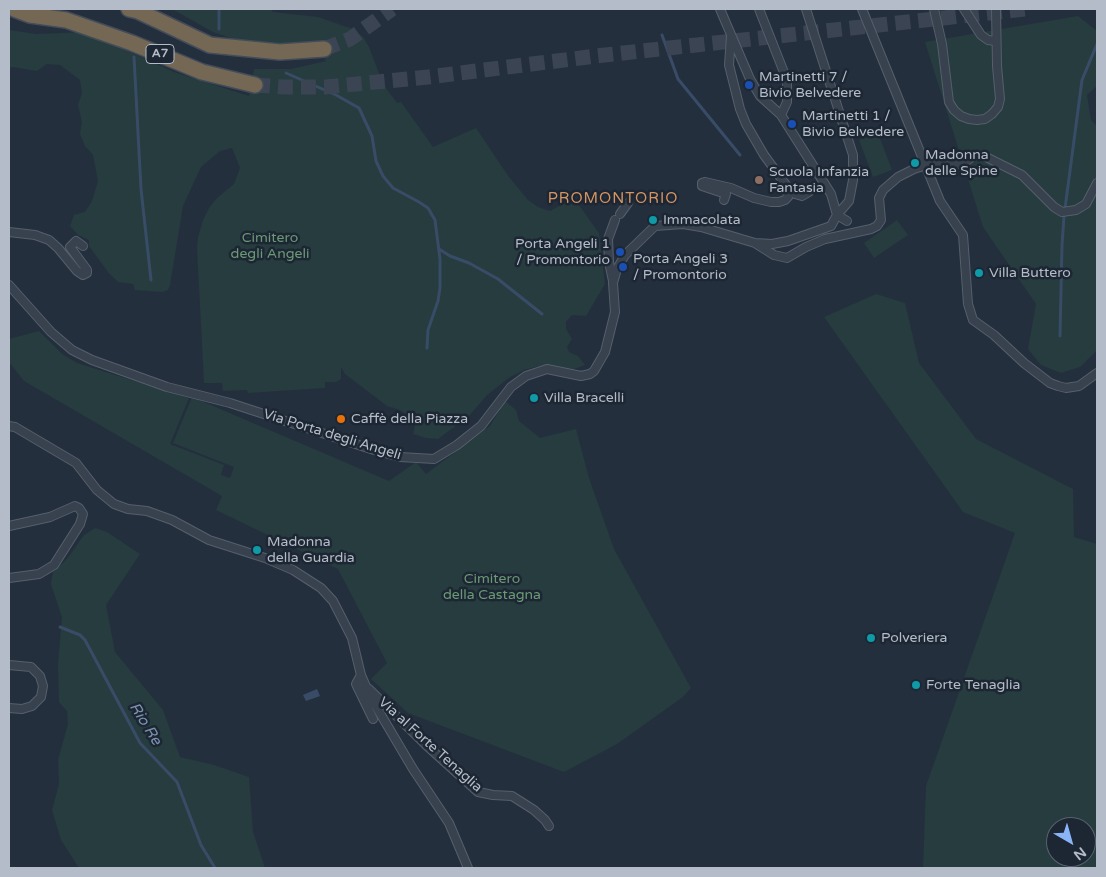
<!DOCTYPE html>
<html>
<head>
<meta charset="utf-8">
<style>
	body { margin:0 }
	#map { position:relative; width:1106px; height:877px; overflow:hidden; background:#242f3e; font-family:"Varela Round",sans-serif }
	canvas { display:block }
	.frame { position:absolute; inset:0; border:10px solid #b4bcc9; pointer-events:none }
	.north { position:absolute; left:1046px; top:817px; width:50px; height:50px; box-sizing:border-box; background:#1d2633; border:1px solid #59626f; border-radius:50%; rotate:142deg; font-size:14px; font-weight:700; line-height:20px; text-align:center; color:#b4bcc9 }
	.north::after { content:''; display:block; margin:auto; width:18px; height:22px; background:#8ab4f8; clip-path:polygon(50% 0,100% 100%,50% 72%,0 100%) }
</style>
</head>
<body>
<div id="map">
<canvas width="1106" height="877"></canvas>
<div class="frame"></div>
<div class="north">N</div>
</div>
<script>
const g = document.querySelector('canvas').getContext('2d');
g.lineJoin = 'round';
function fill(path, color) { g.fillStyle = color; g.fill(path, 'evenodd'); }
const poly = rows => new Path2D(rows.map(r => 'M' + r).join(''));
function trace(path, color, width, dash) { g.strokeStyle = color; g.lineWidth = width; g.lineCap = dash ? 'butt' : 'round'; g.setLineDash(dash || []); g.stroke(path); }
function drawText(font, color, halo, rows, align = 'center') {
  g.font = font + ' "Varela Round",sans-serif'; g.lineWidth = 5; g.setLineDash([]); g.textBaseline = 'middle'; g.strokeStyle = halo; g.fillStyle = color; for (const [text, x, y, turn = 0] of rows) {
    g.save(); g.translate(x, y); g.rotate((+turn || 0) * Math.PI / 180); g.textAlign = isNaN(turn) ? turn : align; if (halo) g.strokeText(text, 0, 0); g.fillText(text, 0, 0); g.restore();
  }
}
const green = poly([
	[172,9,271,9,273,12,318,17,353,29,363,37,369,47,383,84,397,103,401,102,433,147,476,128,509,177,528,200,538,207,550,211,574,198,599,233,605,284,586,316,572,315,566,322,566,329,572,339,567,347,569,352,578,356,585,365,569,371,539,366,524,370,510,377,487,395,469,416,438,439,426,438,413,434,416,422,400,410,387,406,345,374,341,367,341,379,336,382,325,382,325,388,248,393,247,390,223,391,222,383,204,383,197,248,198,237,203,220,209,208,217,198,234,184,240,168,232,148,220,151,201,167,183,206,170,285,168,290,162,292,135,290,133,284,118,282,108,272,89,246,89,240,78,235,70,226,74,215,85,212,92,201,98,181,93,155,85,146,80,134,82,122,78,105,82,93,80,80,60,65,47,64,37,71,13,67,9,68,9,30,36,34,86,32,174,72,249,96,254,69,291,69,326,61,319,43,282,47,242,42,213,32],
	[1078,16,1097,31,1097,86,1087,95,1091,120,1097,126,1097,350,1080,367,1061,373,1041,365,1028,349,1036,304,983,227,925,42],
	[878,133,892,170,873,177,859,140],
	[897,220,908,235,874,258,864,243],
	[876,294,905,303,919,363,976,439,1073,489,1074,537,1097,544,1097,868,923,868,926,786,1015,533,963,512,824,317],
	[1056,827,1086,827,1086,857,1056,857],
	[39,331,62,354,77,363,189,398,170,444,224,465,221,475,230,478,234,467,173,443,192,397,389,481,416,462,426,474,490,426,505,401,516,410,519,421,540,438,576,429,589,478,614,549,691,688,683,697,617,744,564,772,408,713,371,679,387,663,338,569,216,510,222,496,24,381,9,362,9,339],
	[95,528,107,532,140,554,106,605,115,652,163,710,180,757,214,765,249,777,253,832,265,868,79,868,61,840,52,810,59,784,58,760,68,724,67,711,59,702,58,664,62,617,51,584,53,572,67,559,84,535]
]);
const water = poly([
	[317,689,320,696,306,701,303,695]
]);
const stream = poly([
	[219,9,219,29],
	[662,35,678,79,740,155],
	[134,57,141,189,151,280],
	[286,73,336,95,359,108,372,136,376,161,383,176,393,188,419,202,428,208,435,220,440,259,440,288,438,301,428,330,427,348],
	[439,249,450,256,469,263,498,279,542,314],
	[1060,336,1062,245,1064,216,1082,80,1097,44],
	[60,627,80,635,85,640,140,743,177,782,201,845,215,868]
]);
const highwayTunnel = poly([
	[324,49,350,39,392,9],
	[255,85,283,87,325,87,428,77,596,56,1026,9]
]);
const street = poly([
	[759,9,787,80,787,102,781,115],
	[806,9,853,155,853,180,849,201,837,215,847,221],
	[862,9,940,201,963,235,968,304,973,320,994,335,1024,363,1050,383,1058,386,1066,388,1079,386,1097,373],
	[934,9,942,44,949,102,954,110,961,116,969,119,977,120,985,119,992,114,998,107,1000,99,997,66,996,9],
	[964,9,981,35,988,40,995,41],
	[787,187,795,194,802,196,809,192],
	[724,200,726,194,702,186,702,183,705,182,731,188,754,198,771,202,779,202,785,200,788,197,786,185,764,155,746,124,740,109,729,65,731,36],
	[620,214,628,203],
	[9,232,35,235,49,240,58,248,77,271,83,275,87,273,87,270,70,247,76,241,83,246],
	[755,243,774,255,787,258,806,247,825,239,871,229,877,226,881,220,879,198,883,190,898,177,914,169,926,165,962,164,975,155,984,156,1022,175,1054,207,1062,212,1076,210,1086,204,1097,183],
	[613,281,609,262,608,239,615,220],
	[9,285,51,332,72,350,92,360,167,387,230,403,374,450,400,457,434,459,457,445,481,426,511,387,526,376,547,369,581,376,590,374,594,371,605,352,615,312,613,283,617,269,625,255,655,226,683,224,701,227,755,243,772,244,788,241,831,226,837,215,831,194,781,115,760,96,750,79,720,9],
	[9,426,15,427,76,463,97,490,114,504,128,509,147,511,172,520,209,540,265,558,293,570,321,588,333,601,352,638,361,675,371,698,413,769,449,823,468,868],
	[9,526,50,517,75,506,79,508,83,514,80,524,54,565,39,574,9,578],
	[9,665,31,667,40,676,43,686,41,697,32,706,22,709,9,708],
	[361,675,356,684,373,719],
	[369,689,426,745,478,792,493,795,512,796,534,810,545,820,549,826]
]);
const highway = poly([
	[14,9,30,15,66,20,132,43,202,72,255,85],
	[129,9,138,11,210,45,280,52,324,49]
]);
const markers = [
	[749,85,5,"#1a4fb4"],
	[792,124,5,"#1a4fb4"],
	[915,163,5,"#0f9aa8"],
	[759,180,5,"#8d6e63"],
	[653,220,5,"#0f9aa8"],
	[620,252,5,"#1a4fb4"],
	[623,267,5,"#1a4fb4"],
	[979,273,5,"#0f9aa8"],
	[534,398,5,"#0f9aa8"],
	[341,419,5,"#e8710a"],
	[257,550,5,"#0f9aa8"],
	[871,638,5,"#0f9aa8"],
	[916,685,5,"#0f9aa8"]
];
const shields = [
	[160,54,28]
];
const shieldNames = [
	["A7",160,54]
];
const poiNames = [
	["Martinetti 7 /",759,77],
	["Bivio Belvedere",759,93],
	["Martinetti 1 /",802,116],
	["Bivio Belvedere",802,132],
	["Madonna",925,155],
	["delle Spine",925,171],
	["Scuola Infanzia",769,172],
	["Fantasia",769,188],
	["Immacolata",663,220],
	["Porta Angeli 1",610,244,"right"],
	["/ Promontorio",610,260,"right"],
	["Porta Angeli 3",633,259],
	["/ Promontorio",633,275],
	["Villa Buttero",989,273],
	["Villa Bracelli",544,398],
	["Caffè della Piazza",351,419],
	["Madonna",267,542],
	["della Guardia",267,558],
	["Polveriera",881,638],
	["Forte Tenaglia",926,685]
];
const parkNames = [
	["Cimitero",270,238],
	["degli Angeli",270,254],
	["Cimitero",492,579],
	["della Castagna",492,595]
];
const streetNames = [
	["Via Porta degli Angeli",332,435,17],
	["Via al Forte Tenaglia",430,745,42]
];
const neighbourhoodNames = [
	["PROMONTORIO",613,199]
];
const waterNames = [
	["Rio Re",145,724,58]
];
fill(green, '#263c3f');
fill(water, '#394c67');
trace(stream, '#394c67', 3);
trace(highwayTunnel, '#3a4453', 15, [15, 8]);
trace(street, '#565f6c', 10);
trace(highway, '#434c59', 18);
trace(street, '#38414e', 8);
trace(highway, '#746855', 15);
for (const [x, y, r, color] of markers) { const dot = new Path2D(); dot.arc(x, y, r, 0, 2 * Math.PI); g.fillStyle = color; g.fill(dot); trace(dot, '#1d2633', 2); }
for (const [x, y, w] of shields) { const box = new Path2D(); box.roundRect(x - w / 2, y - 9.5, w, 19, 4); g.fillStyle = '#1d2633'; g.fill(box); trace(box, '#b4bcc9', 1); }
drawText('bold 12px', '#b4bcc9', null, shieldNames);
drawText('14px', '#b4bcc9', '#1d2633', poiNames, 'left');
drawText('14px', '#6b9a76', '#1d2633', parkNames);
drawText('14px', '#b4bcc9', '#1d2633', streetNames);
g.letterSpacing = '1px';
drawText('15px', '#d59563', '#1d2633', neighbourhoodNames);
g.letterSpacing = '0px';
drawText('italic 15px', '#7c92b1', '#1d2633', waterNames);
</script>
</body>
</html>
